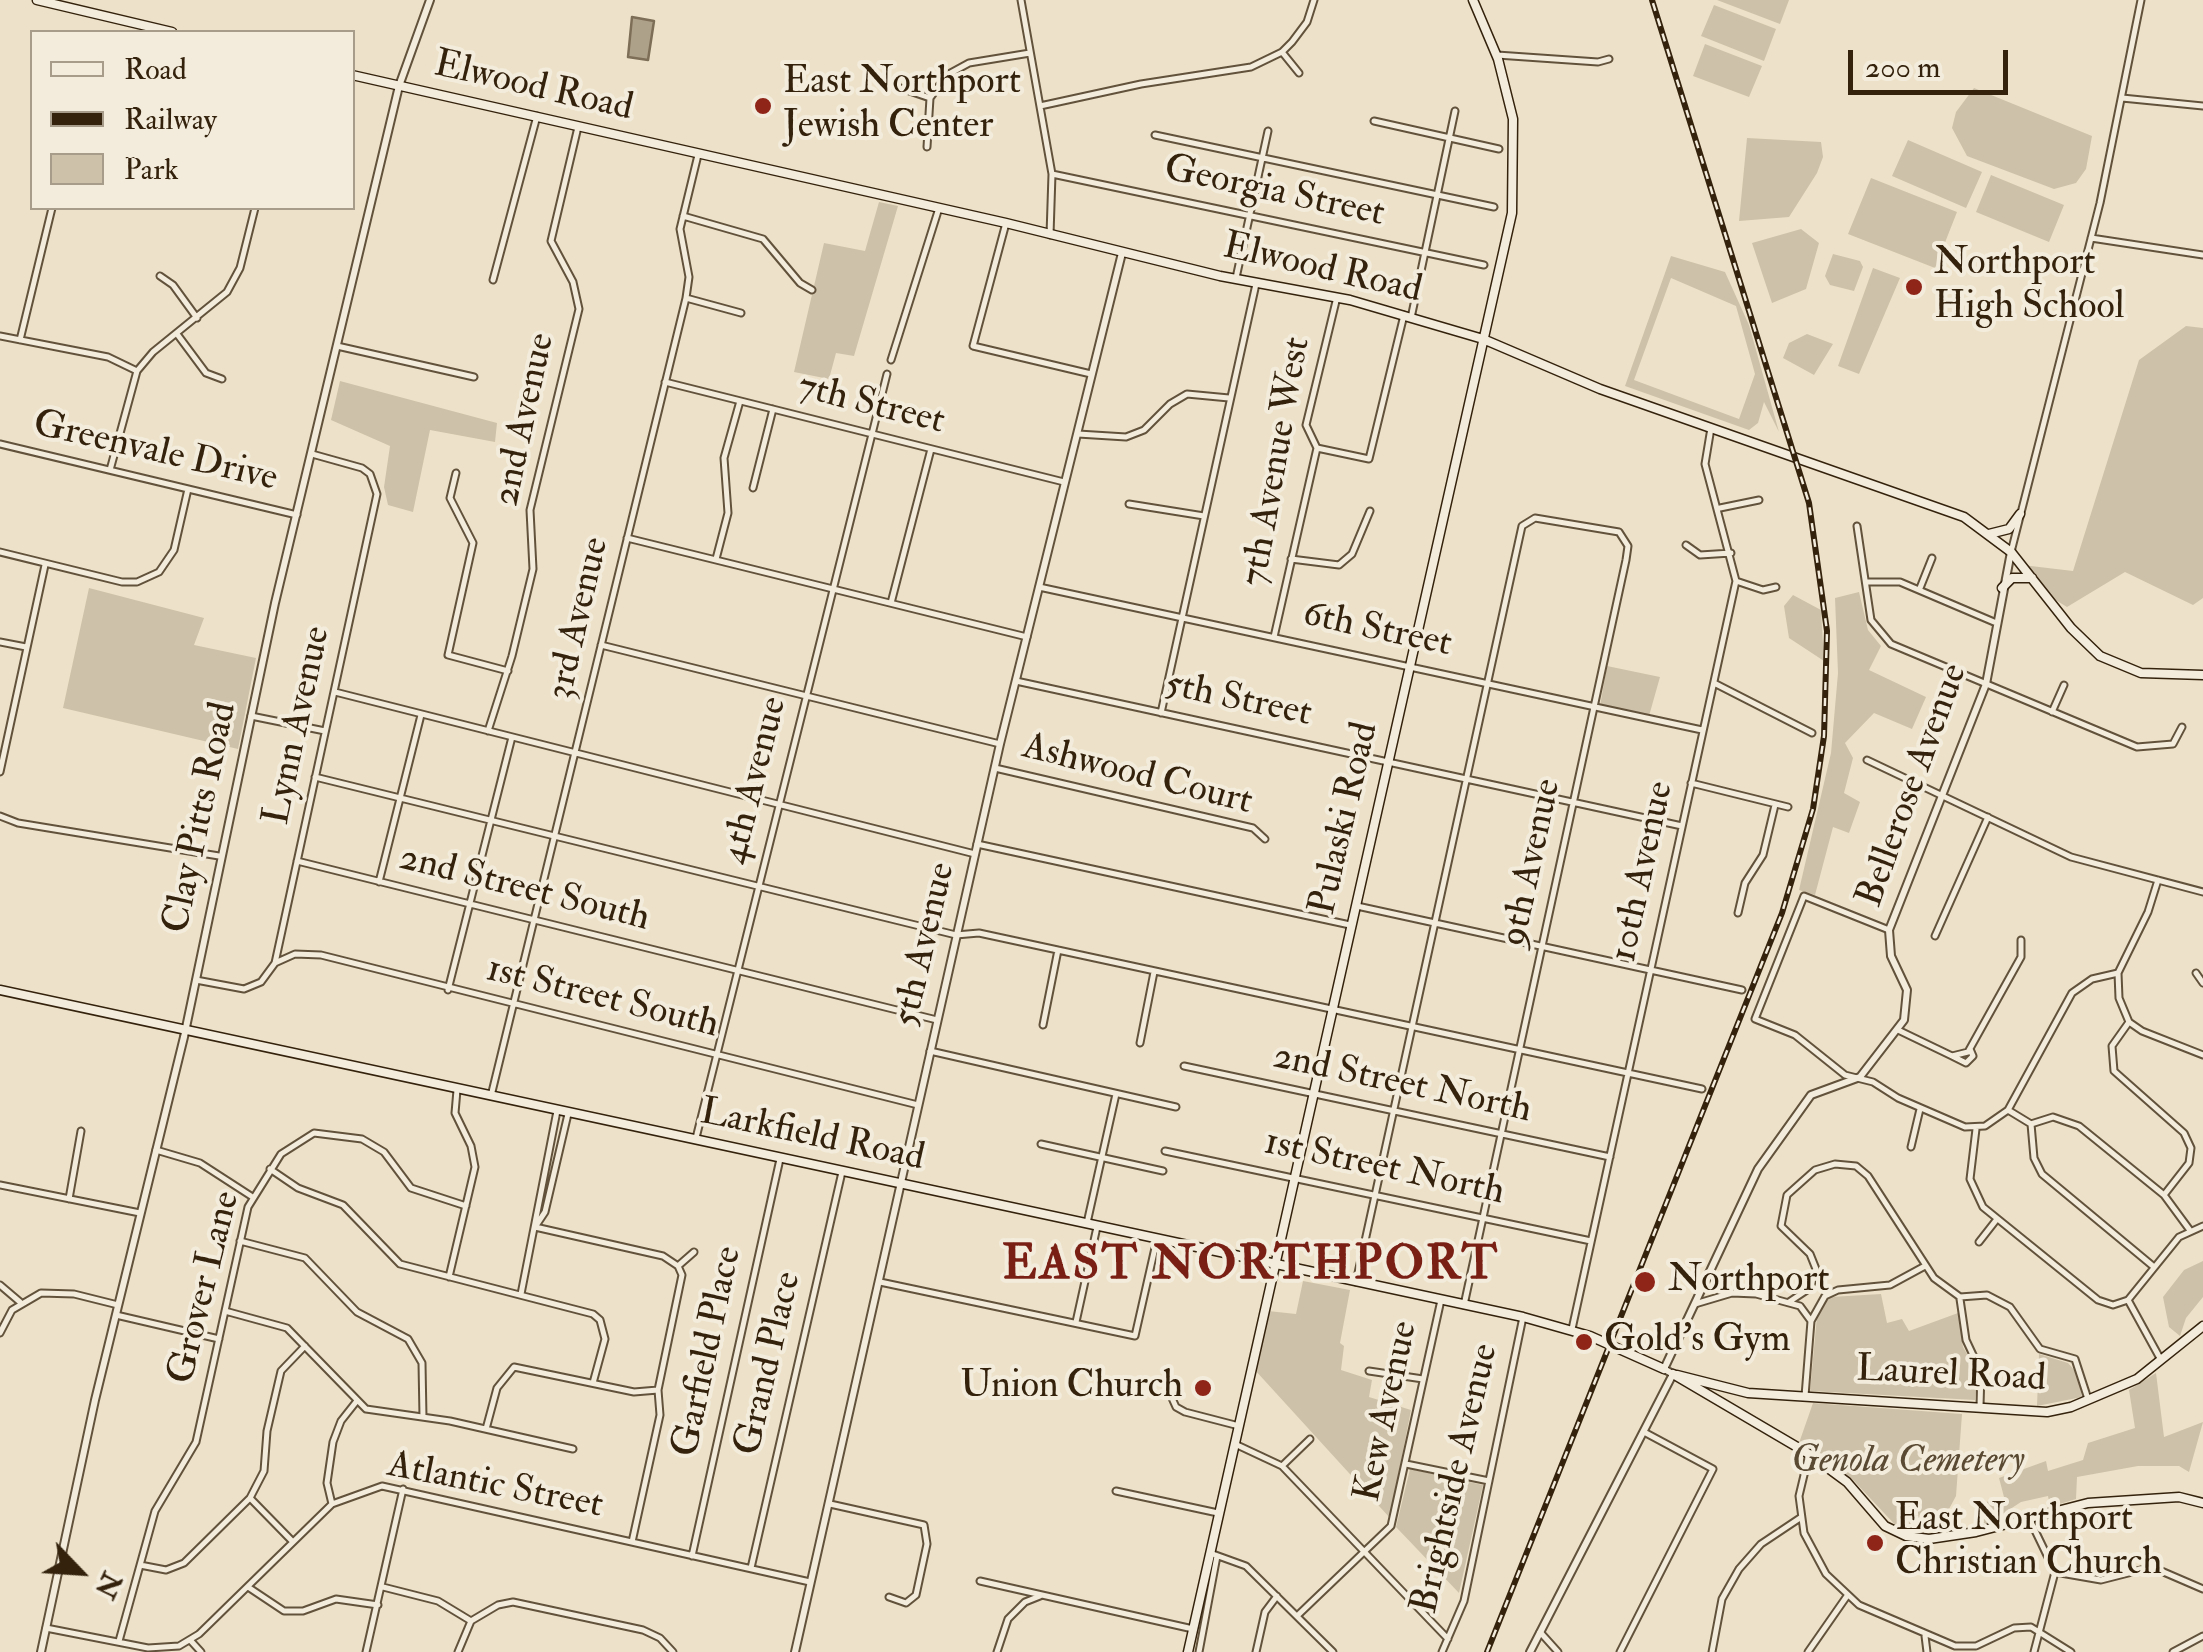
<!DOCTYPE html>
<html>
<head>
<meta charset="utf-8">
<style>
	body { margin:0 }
	#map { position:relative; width:2203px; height:1652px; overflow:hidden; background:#ede2c9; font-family:"IM FELL Double Pica",serif }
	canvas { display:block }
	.legend { position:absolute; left:30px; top:30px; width:325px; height:180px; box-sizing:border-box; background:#f3ecdc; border:2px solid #a79b89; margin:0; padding:12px 18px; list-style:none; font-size:30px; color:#34220d }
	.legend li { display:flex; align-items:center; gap:20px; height:50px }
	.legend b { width:50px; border:2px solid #a79b89 }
	.north { position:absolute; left:30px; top:1522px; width:100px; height:100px; -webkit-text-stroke:8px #f3ecdc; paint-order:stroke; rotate:115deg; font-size:28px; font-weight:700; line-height:40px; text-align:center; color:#34220d }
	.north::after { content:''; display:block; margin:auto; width:35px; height:45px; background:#34220d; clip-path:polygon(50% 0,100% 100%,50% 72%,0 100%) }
	.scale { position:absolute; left:1848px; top:50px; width:160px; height:45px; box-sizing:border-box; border:5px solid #34220d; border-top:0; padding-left:12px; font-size:30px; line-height:35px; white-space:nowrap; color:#34220d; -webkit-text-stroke:8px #f3ecdc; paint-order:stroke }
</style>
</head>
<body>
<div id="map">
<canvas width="2203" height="1652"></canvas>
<ul class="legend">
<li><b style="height:12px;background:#f3ecdc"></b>Road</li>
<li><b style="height:12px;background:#34220d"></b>Railway</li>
<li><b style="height:28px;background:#cec1a9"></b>Park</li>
</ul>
<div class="north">N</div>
<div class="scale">200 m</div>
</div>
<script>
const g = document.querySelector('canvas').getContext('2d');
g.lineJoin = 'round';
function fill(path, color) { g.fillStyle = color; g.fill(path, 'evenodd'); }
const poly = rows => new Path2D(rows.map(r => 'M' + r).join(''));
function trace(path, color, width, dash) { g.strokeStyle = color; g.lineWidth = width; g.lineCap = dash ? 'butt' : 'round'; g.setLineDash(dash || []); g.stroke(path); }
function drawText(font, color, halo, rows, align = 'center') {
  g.font = font + ' "IM FELL Double Pica",serif'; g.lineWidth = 8; g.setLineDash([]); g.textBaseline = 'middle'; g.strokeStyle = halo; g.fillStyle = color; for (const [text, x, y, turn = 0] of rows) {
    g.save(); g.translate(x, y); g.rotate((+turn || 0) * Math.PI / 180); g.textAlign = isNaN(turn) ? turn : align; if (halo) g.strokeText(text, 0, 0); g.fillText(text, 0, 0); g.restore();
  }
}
const green = poly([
	[1717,0,1789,0,1780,24],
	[1714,5,1776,29,1764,61,1701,36],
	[1705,44,1762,66,1749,97,1693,76],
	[1974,88,2092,136,2086,169,2076,183,2054,189,1967,156,1952,128,1956,112],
	[1747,138,1821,142,1823,157,1817,173,1789,217,1739,221],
	[1908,140,1982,172,1966,208,1892,176],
	[1991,175,2064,205,2049,242,1976,212],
	[1871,178,1957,212,1935,268,1848,234],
	[879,202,898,206,854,356,836,353,829,379,794,372,824,243,865,251],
	[1801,229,1819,243,1806,289,1772,303,1752,243],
	[1833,254,1860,261,1863,267,1854,291,1830,285,1825,276],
	[1671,256,1725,272,1749,325,1779,432,1764,402,1758,423,1749,430,1625,386],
	[1671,278,1736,306,1755,374,1739,419,1634,380],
	[1873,268,1900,278,1859,374,1838,366],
	[2186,326,2203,328,2203,598,2193,605,2125,572,2067,607,2036,588,2014,564,2073,571,2139,360],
	[1807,334,1833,344,1814,375,1783,358,1789,343],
	[340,381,497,423,495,442,430,430,413,512,388,505,384,487,390,446,331,420],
	[89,588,204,618,194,645,256,658,238,749,63,708],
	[1859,592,1868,630,1881,646,1869,670,1926,697,1912,729,1874,713,1845,743,1853,758,1844,793,1860,802,1849,833,1833,827,1815,895,1799,890,1831,753,1838,673,1835,598],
	[1793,595,1821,610,1824,661,1789,638,1784,606],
	[1607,666,1660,677,1649,716,1600,706],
	[2203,1261,2203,1297,2186,1318,2180,1336,2169,1327,2163,1297,2184,1270],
	[1303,1281,1350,1290,1340,1343,1344,1346,1341,1370,1372,1380,1369,1397,1411,1410,1390,1518,1254,1369,1268,1311,1296,1314],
	[1881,1294,1887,1323,1902,1319,1909,1331,1958,1313,1963,1347,1978,1373,1975,1400,1810,1391,1817,1316,1823,1303,1831,1297],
	[2039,1354,2068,1363,2077,1373,2082,1397,2037,1406],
	[2156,1373,2164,1437,2203,1422,2189,1472,2179,1466,2138,1466,2077,1477,2076,1499,2050,1507,2048,1496,2021,1502,2001,1515,2001,1522,1983,1527,1986,1502,2004,1497,1999,1478,2046,1461,2048,1471,2083,1460,2088,1443,2135,1428,2129,1390],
	[1813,1403,1962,1414,1956,1496,1941,1524,1925,1535,1900,1530,1854,1481,1799,1443],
	[1410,1469,1483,1485,1459,1593,1396,1527]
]);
const water = poly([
	[632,17,654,21,648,60,628,57,632,17]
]);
const minor = poly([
	[1021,0,1052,174,1050,235],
	[1282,52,1299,73],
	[1497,55,1598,62,1609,59],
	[880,81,930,98],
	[2122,98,2203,106],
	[1040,106,1141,84,1251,67,1282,52,1292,42,1307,22,1314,0],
	[1374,121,1499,149],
	[1155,135,1494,207],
	[927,147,930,98,947,75,969,63,1030,53],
	[1052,174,1484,265],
	[683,216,763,239,800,283,812,290],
	[1006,223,973,346,1091,374],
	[2091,238,2203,255],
	[160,276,173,285,197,318],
	[1236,278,1268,131],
	[493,280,537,116],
	[686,298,741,313],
	[1411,318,1455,111],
	[177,334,206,373,222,379],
	[0,336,108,357,137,371],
	[20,340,52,208],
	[337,346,474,377],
	[891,360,939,208],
	[665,382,1064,482],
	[1078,434,1126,437,1144,430,1170,404,1187,394,1229,398],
	[0,444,297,515],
	[1317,448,1369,459,1404,315],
	[110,470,137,371,153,352,227,292,240,268,255,208],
	[456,473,450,498,473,543,448,655,508,671],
	[753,488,773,409],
	[1129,504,1204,516],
	[1720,508,1759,500],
	[1857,526,1871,620,1891,644,2137,747,2173,744,2182,727],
	[627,538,1027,637],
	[1686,545,1700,555,1731,553],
	[0,552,122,582,137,582,159,572,174,550,188,489],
	[2011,552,2100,203,2141,0],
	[716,559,728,513,724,458,740,401],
	[1291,559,1339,565,1352,554,1370,511],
	[1736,581,1763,590,1776,587],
	[1866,582,1900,582,1994,622],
	[1039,587,1702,730],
	[1920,588,1932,558],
	[891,603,931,449],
	[1274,637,1317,448,1306,425,1337,297],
	[0,642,26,647],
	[601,645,1000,744],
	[1016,681,1682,826],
	[1714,683,1812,733],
	[335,692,975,854],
	[2052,712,2064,685],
	[1161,713,1256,284],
	[251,716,325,731],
	[488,731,512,656,533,569,530,510,579,309,573,282,551,241,578,127],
	[1867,760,2071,857,2203,892],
	[995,768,1253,828,1265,839],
	[0,772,45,565],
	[315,777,956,935,979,933,1702,1089],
	[1691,783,1788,807],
	[0,816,18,823,219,856],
	[977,844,1350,925],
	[297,861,937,1020],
	[2158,880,2148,912,2118,973,2119,998,2129,1022,2142,1031,2203,1055],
	[379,882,421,715],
	[1357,906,1742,990],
	[1738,913,1745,883,1763,855,1775,805],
	[1889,930,1804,896,1755,1019,1795,1035,1845,1075,1873,1082,1898,1098,1965,1127,1985,1126,2008,1110,2072,993,2092,979,2118,973],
	[1935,936,1988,817],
	[275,963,295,954,321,955,918,1105],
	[2196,973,2203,983],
	[196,980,244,989,261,982,275,963,377,494,370,474,362,468,312,454],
	[448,990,512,737],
	[2129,1022,2112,1046,2114,1071,2184,1133,2191,1148,2189,1163,2164,1195],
	[1043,1025,1058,950],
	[1898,1030,1952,1056,1968,1052,2021,957,2021,940],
	[1140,1043,1154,972],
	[930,1051,1176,1107],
	[1952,1056,1966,1063,1973,1056,1970,1049],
	[1184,1066,1610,1157],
	[491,1096,686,298,689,277,680,229,698,155],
	[2008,1110,2031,1124],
	[2031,1124,2053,1117,2079,1126,2164,1195,2189,1229],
	[2031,1124,2034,1158,2042,1174,2154,1267],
	[1976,1129,1970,1179,1983,1207,2098,1300,2113,1305,2128,1300],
	[696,1138,887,374],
	[1041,1144,1163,1171],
	[1911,1147,1920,1109],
	[156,1150,200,1163,251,1196],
	[1165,1151,1591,1241],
	[270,1169,298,1188,343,1205,400,1264,593,1314,600,1320,605,1339,593,1383],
	[0,1185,140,1213],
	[69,1199,81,1131],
	[1087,1223,1116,1094],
	[537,1224,545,1212,568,1114],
	[535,1227,663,1256,678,1266,682,1275,658,1390,660,1415,632,1542],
	[240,1241,305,1258,357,1312,408,1339,422,1363,423,1417],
	[1979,1242,1997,1219],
	[678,1266,694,1252],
	[449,1277,475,1167,471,1146,455,1113,457,1090],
	[880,1282,1135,1336,1157,1239],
	[1356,1282,1522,526,1535,518,1619,532,1628,546,1626,560,1464,1305],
	[0,1285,20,1302],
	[521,1294,557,1111],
	[1960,1299,1966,1340,1981,1372,1980,1406],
	[1789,1302,1810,1288,1816,1269,1810,1254,1781,1226,1787,1195,1815,1170,1835,1164,1856,1166,1868,1176,1934,1278,1960,1297,1987,1295,2010,1307,2040,1349,2075,1359,2088,1399],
	[1695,1304,1732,1293,1756,1294,1800,1306,1811,1321],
	[225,1311,287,1328,366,1409,450,1421,573,1449],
	[116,1315,219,1339],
	[1076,1322,1097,1227],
	[1572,1329,1736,581,1705,464,1711,428],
	[0,1333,12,1310,41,1293,74,1294,118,1305],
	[2161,1360,2128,1300,2179,1237,2203,1226],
	[1369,1371,1423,1379],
	[1171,1396,1176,1407,1185,1412,1239,1426],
	[1805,1396,1811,1321,1825,1296,1838,1290,1890,1285,1925,1266],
	[486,1429,497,1388,514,1367,634,1392,658,1390],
	[1235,1444,1282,1466,1448,1639],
	[1809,1454,1799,1496,1804,1533,1826,1574,1859,1605,1955,1646,1976,1646,2014,1628,2031,1627,2071,1652],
	[1406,1464,1489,1481],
	[1282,1466,1310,1439],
	[1116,1491,1218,1513],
	[250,1498,293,1542],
	[332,1504,327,1483,333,1442,341,1421,356,1402],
	[830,1504,924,1525,927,1544,916,1595,906,1603,889,1597],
	[2029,1518,2055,1572,2034,1652],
	[1210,1553,1246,1566,1333,1652],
	[692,1556,780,1159],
	[140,1565,166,1570,184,1563,250,1498,264,1471,267,1431,281,1371,305,1346],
	[751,1568,842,1172],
	[2055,1572,2101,1580,2152,1567,2203,1589],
	[980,1581,1193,1629],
	[248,1587,284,1611,303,1611,336,1599,378,1605],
	[383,1587,438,1601,471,1621],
	[1297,1616,1391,1526,1441,1300],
	[46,1628,148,1648,179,1646,199,1634,332,1504,382,1486,810,1582],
	[1540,1632,1558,1652],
	[1925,1636,1927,1652],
	[119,1641,155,1511,196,1442,248,1207,281,1154,314,1133,362,1139,384,1152,411,1188,466,1206],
	[191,1641,201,1652],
	[366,1652,403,1489],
	[458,1652,471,1621,498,1605,513,1602,643,1630,660,1638,673,1652],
	[997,1652,1008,1619,1025,1602,1040,1596],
	[1199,1652,1217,1556],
	[1256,1652,1265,1612,1277,1596],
	[1442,1652,1464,1601,1523,1317],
	[1620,1652,1713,1469,1644,1432],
	[1712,1652,1722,1599,1739,1569,1761,1544,1800,1518],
	[1808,1652,1847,1596],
	[2173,1652,2203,1636]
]);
const tertiary = poly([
	[41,1652,95,1400,184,1037,275,603,399,86,430,0],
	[795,1652,1000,744,1122,253],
	[1530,1652,1673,1374,1664,1369,1758,1169,1811,1095,1860,1077,1904,1020,1907,990,1891,956,1889,930,1986,684,2011,552]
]);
const secondary = poly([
	[37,0,172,32],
	[352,75,1006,223,1220,276,1350,300,1483,339,1600,389,1964,517,2011,552,2071,628,2100,656,2141,673,2203,675],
	[1989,534,2009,529,2020,514],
	[2002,588,2012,578,2032,578],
	[0,990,1523,1317,1590,1336,1664,1369],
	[1673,1374,1809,1454,1847,1482,1885,1526,1906,1536,1929,1539,1976,1532,2088,1503,2179,1497,2203,1503],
	[1677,1375,1748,1393,2047,1412,2071,1407,2137,1379,2203,1326],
	[1188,1652,1512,213,1513,119,1498,59,1473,0]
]);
const rail = poly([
	[1487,1652,1782,913,1813,809,1824,736,1827,631,1809,503,1652,0]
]);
const markers = [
	[763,106,10,"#8f2418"],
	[1914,287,10,"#8f2418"],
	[1645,1282,12,"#8f2418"],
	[1584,1342,10,"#8f2418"],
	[1203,1388,10,"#8f2418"],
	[1875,1543,10,"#8f2418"]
];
const poiNames = [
	["East Northport",783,84],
	["Jewish Center",783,128],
	["Northport",1934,265],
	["High School",1934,309],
	["Northport",1668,1282],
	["Gold's Gym",1604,1342],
	["Union Church",1183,1388,"right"],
	["East Northport",1895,1521],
	["Christian Church",1895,1565]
];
const streetNames = [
	["Elwood Road",533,88,13],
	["Georgia Street",1274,193,12],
	["Elwood Road",1322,270,13],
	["7th Street",871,406,14],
	["2nd Avenue",526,420,-78],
	["Greenvale Drive",155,453,13],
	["7th Avenue West",1278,462,-80],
	["3rd Avenue",580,619,-77],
	["6th Street",1377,631,12],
	["5th Street",1238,701,12],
	["Lynn Avenue",299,726,-78],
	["Ashwood Court",1137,776,14],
	["4th Avenue",756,781,-76],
	["Bellerose Avenue",1914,786,-70],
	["Clay Pitts Road",202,818,-78],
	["Pulaski Road",1346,819,-77],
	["9th Avenue",1533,863,-78],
	["10th Avenue",1644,872,-78],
	["2nd Street South",524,890,14],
	["5th Avenue",926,945,-77],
	["1st Street South",602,999,14],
	["2nd Street North",1402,1085,12],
	["Larkfield Road",812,1137,12],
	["1st Street North",1384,1169,12],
	["Grover Lane",206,1288,-76],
	["Garfield Place",709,1352,-78],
	["Grand Place",770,1364,-77],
	["Laurel Road",1951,1376,3],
	["Kew Avenue",1388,1412,-78],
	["Brightside Avenue",1457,1479,-77],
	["Atlantic Street",495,1487,11]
];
const parkNames = [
	["Genola Cemetery",1908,1463]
];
const districtNames = [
	["EAST NORTHPORT",1251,1268]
];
fill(green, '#cec1a9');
fill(water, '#aea189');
trace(water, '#7d6e57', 2.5);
trace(minor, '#62523c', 9);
trace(tertiary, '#62523c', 10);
trace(secondary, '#34220d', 11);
trace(minor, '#f3ecdc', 5);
trace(tertiary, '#f3ecdc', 6);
trace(secondary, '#f3ecdc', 8);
trace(rail, '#34220d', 6);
trace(rail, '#f3ecdc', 2.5, [8]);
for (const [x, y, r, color] of markers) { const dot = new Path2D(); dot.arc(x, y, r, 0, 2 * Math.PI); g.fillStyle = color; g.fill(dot); trace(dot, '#f3ecdc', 4); }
drawText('38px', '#34220d', '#f3ecdc', poiNames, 'left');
drawText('38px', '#34220d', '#f3ecdc', streetNames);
drawText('italic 38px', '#5a4a34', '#f3ecdc', parkNames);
g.letterSpacing = '2.5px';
drawText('bold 48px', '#7a1f14', '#f3ecdc', districtNames);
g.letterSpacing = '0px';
</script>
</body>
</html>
